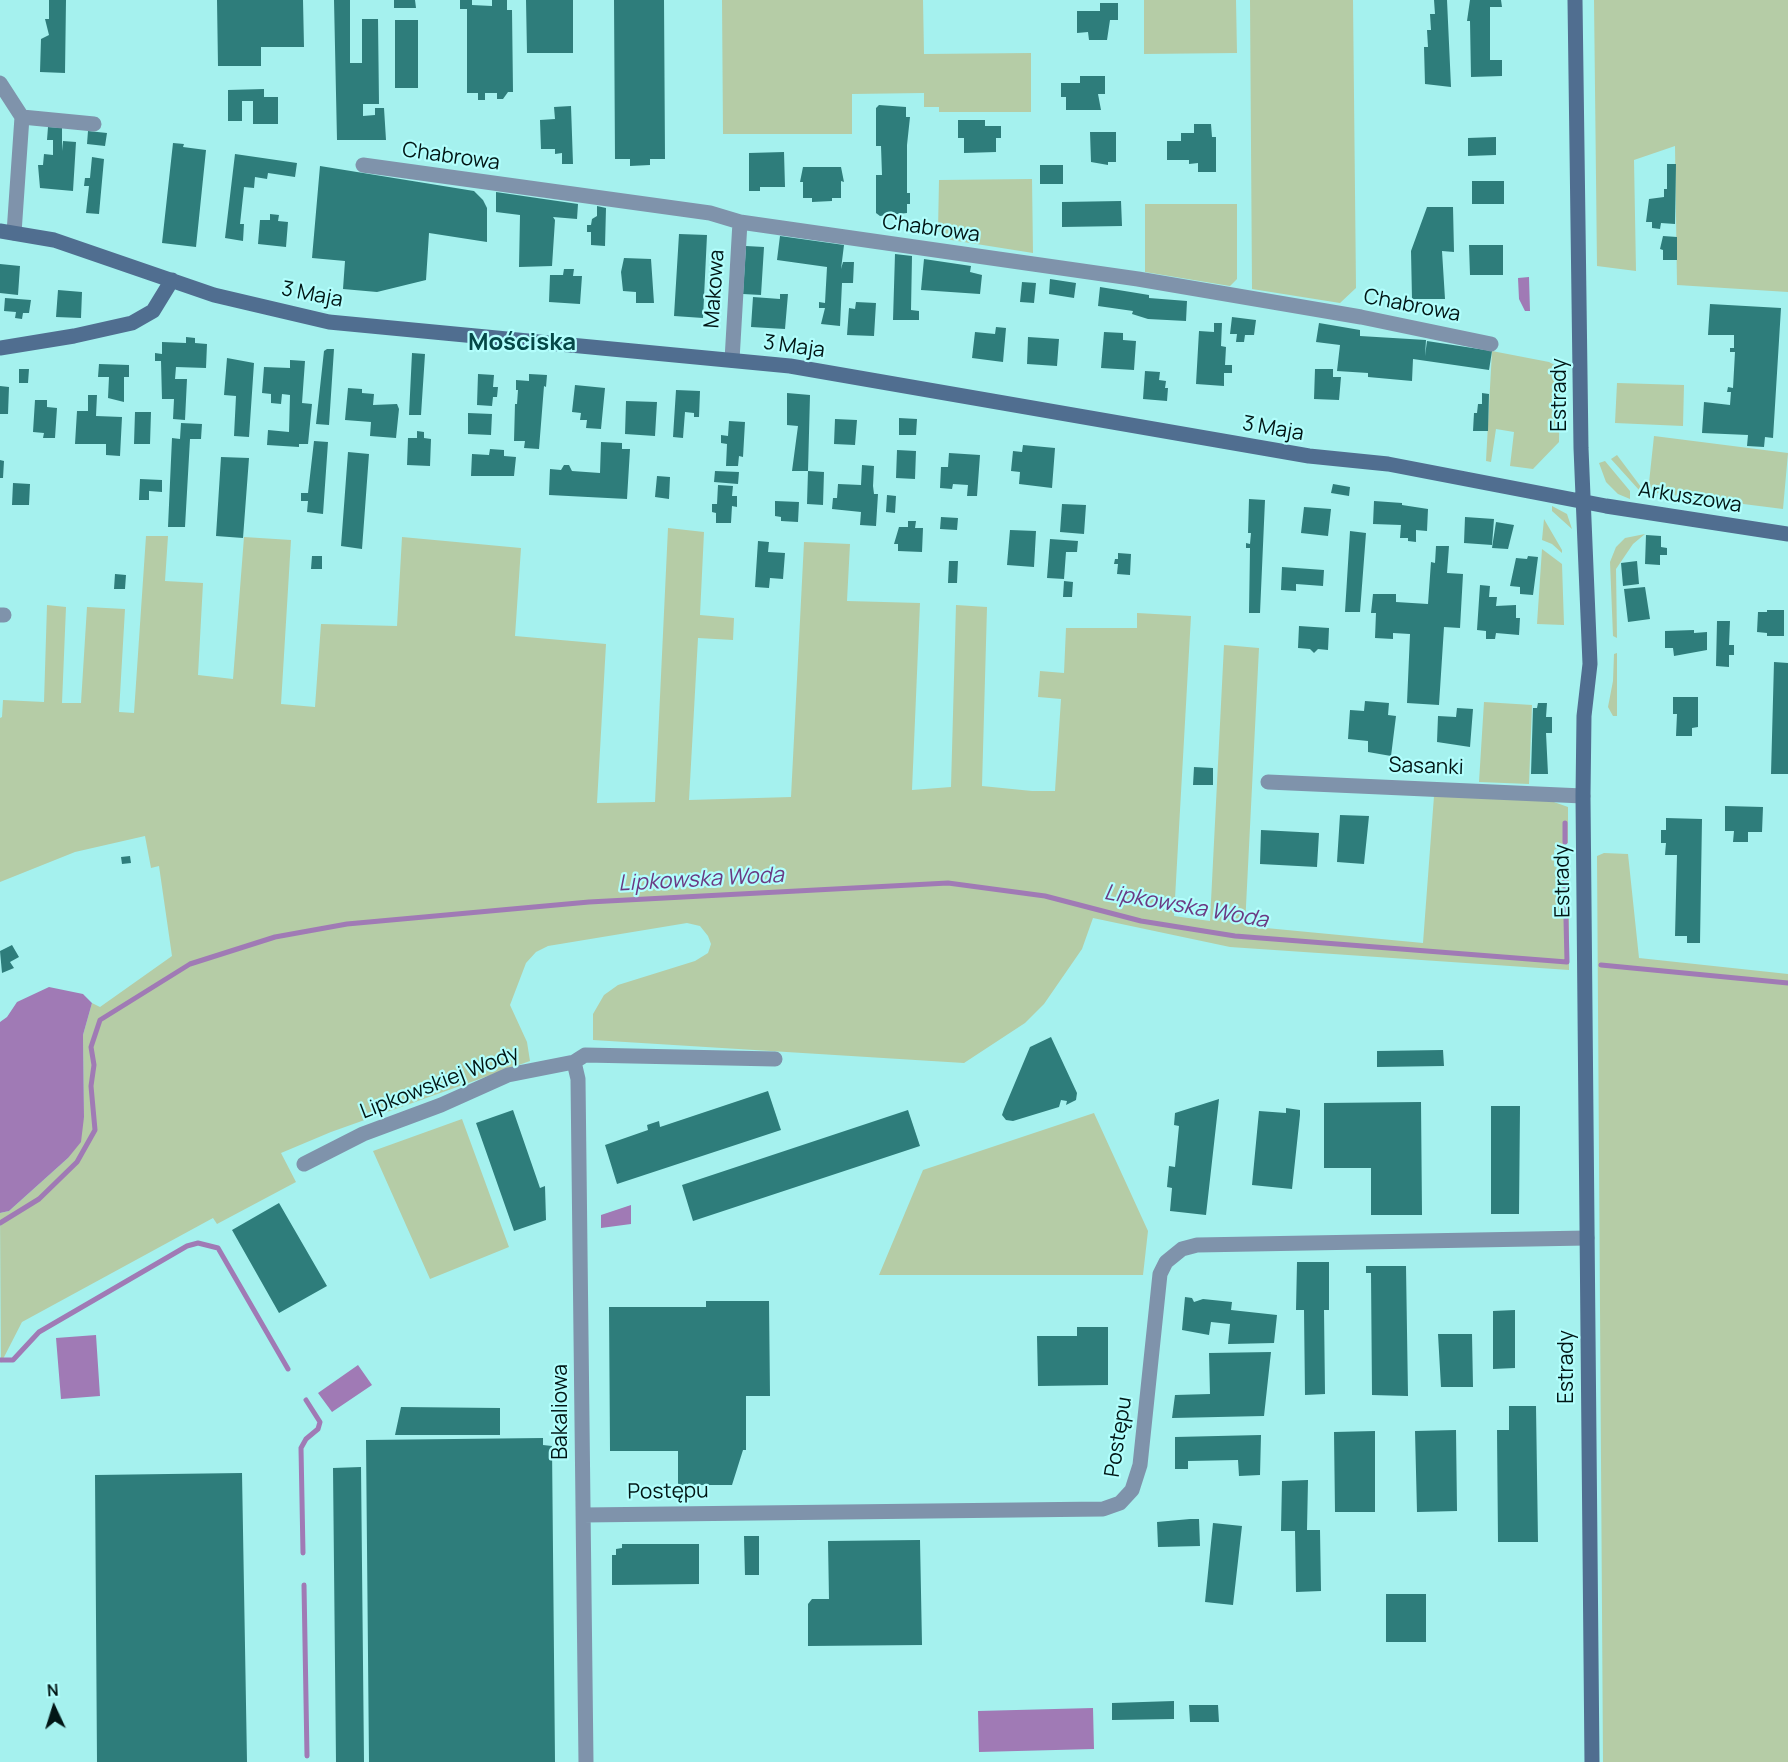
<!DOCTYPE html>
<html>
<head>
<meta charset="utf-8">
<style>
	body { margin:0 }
	#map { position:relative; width:1788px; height:1762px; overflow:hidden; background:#a5f1ee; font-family:Manrope,sans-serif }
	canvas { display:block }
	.north { position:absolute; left:24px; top:1678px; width:60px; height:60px; -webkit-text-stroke:4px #b2fefc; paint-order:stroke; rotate:356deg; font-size:16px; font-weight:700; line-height:24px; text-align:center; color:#011615 }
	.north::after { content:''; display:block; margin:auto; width:21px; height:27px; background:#011615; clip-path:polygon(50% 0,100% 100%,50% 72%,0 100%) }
</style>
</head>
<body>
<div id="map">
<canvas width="1788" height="1762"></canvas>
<div class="north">N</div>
</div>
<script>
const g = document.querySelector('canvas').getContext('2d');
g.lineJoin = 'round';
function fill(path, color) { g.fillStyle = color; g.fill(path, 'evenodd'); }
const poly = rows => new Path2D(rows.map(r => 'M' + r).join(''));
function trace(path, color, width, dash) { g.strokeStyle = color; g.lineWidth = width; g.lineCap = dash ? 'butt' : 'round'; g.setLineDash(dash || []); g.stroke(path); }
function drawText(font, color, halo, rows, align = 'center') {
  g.font = font + ' Manrope,sans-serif'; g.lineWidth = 4.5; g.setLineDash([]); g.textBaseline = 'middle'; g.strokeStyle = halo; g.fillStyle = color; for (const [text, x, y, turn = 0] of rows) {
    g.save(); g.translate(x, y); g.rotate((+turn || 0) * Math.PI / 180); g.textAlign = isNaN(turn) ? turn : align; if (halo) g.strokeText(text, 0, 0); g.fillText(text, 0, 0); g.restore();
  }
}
const green = poly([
	[722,0,923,0,924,54,1031,53,1031,112,939,112,939,107,924,107,924,93,852,94,852,134,723,134],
	[1144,0,1236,0,1237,53,1144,54],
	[1250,0,1353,0,1356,288,1340,303,1252,289],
	[1594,0,1788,0,1788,292,1677,285,1675,146,1634,160,1636,271,1597,266],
	[1032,179,1033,253,945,239,938,231,939,180],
	[1145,204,1237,204,1237,279,1230,286,1145,272],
	[1492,351,1549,362,1560,368,1559,442,1533,469,1510,466,1514,432,1496,429,1491,462,1486,461],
	[1617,383,1684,385,1683,426,1615,423],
	[1654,436,1788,453,1783,509,1648,492],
	[1617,455,1644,491,1639,490,1611,459],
	[1605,461,1630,491,1630,499,1618,494,1606,482,1599,463],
	[1552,506,1567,514,1572,529,1552,511],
	[1544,519,1562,550,1562,553,1552,544,1542,540],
	[668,528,704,532,700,615,734,618,733,640,698,638,689,800,791,797,804,542,850,544,847,601,920,603,912,790,951,787,956,605,987,607,982,786,1032,791,1055,791,1061,699,1038,697,1040,671,1064,673,1066,628,1137,628,1137,613,1191,616,1174,916,1210,921,1224,645,1259,648,1245,926,1423,943,1434,796,1551,801,1568,807,1568,843,1554,850,1554,866,1569,875,1569,970,1230,947,1093,918,1082,949,1044,1004,1025,1023,964,1063,593,1040,593,1014,604,995,618,985,695,961,708,953,711,944,708,936,700,926,687,923,548,946,536,952,526,963,510,1005,527,1042,530,1061,331,1132,281,1153,296,1182,217,1224,213,1218,22,1322,1,1363,0,1213,9,1211,68,1158,84,1117,83,1035,92,1003,100,1007,172,956,159,866,151,868,145,836,75,852,0,882,0,718,2,717,3,700,44,702,47,605,66,607,62,703,81,703,87,607,125,609,119,712,134,713,146,536,168,536,165,581,203,583,198,675,233,679,244,537,291,540,281,704,315,707,321,624,397,626,402,537,521,548,515,636,606,644,597,803,655,802],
	[1645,534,1633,544,1616,569,1617,638,1613,636,1610,562,1616,547,1625,538],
	[1542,549,1562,564,1564,625,1537,624],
	[1617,653,1617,716,1613,716,1608,707,1613,681,1614,654],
	[1484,702,1532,705,1529,784,1479,782],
	[1604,853,1628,854,1639,958,1788,974,1788,1762,1603,1762,1597,856],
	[1094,1113,1148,1231,1143,1275,879,1275,923,1170],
	[462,1119,509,1247,430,1279,373,1151]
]);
const water = poly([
	[1529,277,1530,311,1525,311,1519,299,1518,278],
	[49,987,83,994,92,1003,83,1035,84,1117,81,1142,68,1158,9,1211,0,1213,0,1022,7,1017,17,1002],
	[631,1205,631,1224,601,1228,601,1215],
	[96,1335,100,1396,61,1399,56,1338],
	[358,1365,372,1385,332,1412,318,1393],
	[1093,1708,1094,1749,979,1752,978,1711]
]);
const stream = poly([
	[1565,823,1565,842],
	[1601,965,1788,983],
	[0,1223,39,1199,77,1162,95,1130,91,1086,94,1065,91,1047,100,1020,190,964,275,937,347,924,589,902,948,883,1045,896,1141,921,1235,936,1567,962,1565,877],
	[0,1360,13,1360,39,1332,187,1246,198,1243,218,1248,288,1369],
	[303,1553,301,1448,306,1439,318,1429,320,1422,306,1400],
	[304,1585,307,1756]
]);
const building = poly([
	[49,0,66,0,65,73,40,72,41,39,49,35,45,19,49,19],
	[217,0,303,0,304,47,261,47,261,66,218,66],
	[334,0,350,0,350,63,362,63,362,69,362,19,378,19,379,104,363,104,363,116,375,115,375,108,384,108,386,140,337,140],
	[394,0,415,0,416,8,394,8],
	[460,0,472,0,472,5,492,6,492,0,507,0,507,10,512,10,513,92,508,92,503,99,497,99,497,93,485,93,485,100,478,100,478,93,467,93,467,9,460,9],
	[526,0,573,0,573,53,527,53],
	[614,0,664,0,665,159,650,159,650,165,630,166,630,159,615,159],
	[1434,0,1447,0,1451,87,1425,84,1424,47,1428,47,1427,30,1431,30,1430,14,1435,14],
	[1470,0,1501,0,1502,7,1490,7,1490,60,1502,60,1502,76,1471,77,1470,21,1467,21],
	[1100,3,1118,3,1118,20,1110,20,1107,40,1089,40,1088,32,1077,33,1077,11,1100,11],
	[395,20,418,20,418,88,395,88],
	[1080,76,1105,76,1105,94,1098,94,1101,110,1066,110,1066,97,1061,97,1061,83,1080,83],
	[264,89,264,97,278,97,278,124,253,124,253,101,242,101,242,121,228,121,228,90],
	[879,105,906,107,906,117,910,117,907,145,907,193,910,193,910,204,907,204,907,213,880,216,876,213,876,175,882,175,881,146,876,146,876,108],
	[571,106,573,164,562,164,562,153,555,154,555,149,541,149,540,120,555,119,554,107],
	[958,120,985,120,985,126,1001,126,1001,138,996,138,996,152,964,153,964,138,958,138],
	[1194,124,1211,124,1212,137,1216,137,1216,172,1198,172,1198,163,1189,164,1189,160,1167,160,1167,141,1181,141,1181,133,1194,133],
	[48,127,62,128,62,151,63,141,76,142,73,191,40,188,38,165,43,165,44,154,53,155,53,140,47,140],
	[88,131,107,133,105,146,87,144],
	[1090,132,1116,132,1116,162,1108,162,1108,165,1091,162],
	[1496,137,1496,155,1468,156,1468,138],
	[173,143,184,144,183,147,206,150,196,247,162,243],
	[784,152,785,187,760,187,760,191,749,191,749,153],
	[235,154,297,163,295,177,268,173,267,179,255,177,254,188,244,187,240,224,244,224,243,241,225,238],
	[92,157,104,159,99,214,86,213,89,186,84,186,85,178,90,178],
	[1667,164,1676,164,1675,224,1661,223,1660,229,1652,228,1652,222,1646,222,1649,199,1664,197,1664,189,1667,189],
	[1040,165,1063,165,1063,184,1040,184],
	[320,166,474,191,483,200,487,208,487,242,429,233,426,280,377,292,343,289,345,261,312,258],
	[803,167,841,167,844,182,841,181,841,198,832,198,832,201,812,202,812,198,803,198,803,182,800,182],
	[1472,181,1504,181,1504,204,1472,204],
	[496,192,578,204,577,219,553,217,555,220,552,266,519,267,520,215,496,212],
	[1121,201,1122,226,1062,227,1062,202],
	[597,206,606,208,605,246,591,245,591,232,587,232,587,225,591,225,592,219,597,216],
	[1427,207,1453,207,1454,252,1442,251,1445,299,1412,299,1411,251],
	[270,214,279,215,278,221,288,222,286,247,258,244,260,220,270,220],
	[679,234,707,235,703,318,674,316],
	[780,236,844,245,841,269,843,262,854,262,853,283,842,283,840,326,821,324,825,308,819,308,819,302,825,303,827,267,777,260],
	[1663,236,1677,237,1677,260,1663,260,1663,250,1660,249],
	[1469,245,1503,245,1503,275,1470,275],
	[746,246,764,247,761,295,743,294],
	[895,254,912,256,911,310,919,311,919,320,893,320],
	[624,258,651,259,654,303,636,303,636,292,623,291,621,272],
	[924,259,971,266,970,272,982,275,980,294,921,290],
	[0,264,20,266,18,295,0,293],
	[564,269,574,269,573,276,582,276,580,304,549,302,550,275,563,275],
	[1050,279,1076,283,1074,298,1049,294],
	[1022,282,1036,283,1034,303,1020,302],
	[1100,287,1149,295,1149,298,1187,301,1186,321,1148,319,1132,314,1133,311,1098,306],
	[58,290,82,292,81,318,56,317],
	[780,294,788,294,785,329,751,327,753,297,780,299],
	[5,298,31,300,29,313,23,313,22,319,15,318,16,312,4,311],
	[856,302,876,303,874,336,847,335,849,308,855,309],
	[1710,304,1781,308,1773,438,1765,437,1764,447,1747,446,1748,435,1702,433,1704,402,1730,405,1731,392,1727,392,1728,387,1733,388,1735,352,1730,352,1730,348,1734,348,1734,335,1708,335],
	[1232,317,1256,320,1254,335,1245,335,1244,342,1236,342,1237,334,1230,334],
	[1214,323,1222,323,1221,346,1226,347,1225,365,1232,365,1232,373,1224,373,1224,386,1196,384,1199,331,1214,332],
	[1319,323,1360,330,1360,336,1426,340,1425,356,1427,341,1492,351,1489,370,1413,359,1412,381,1368,377,1368,373,1337,371,1340,345,1316,342],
	[996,327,1006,328,1003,362,972,358,975,332,995,334],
	[1104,332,1123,333,1123,340,1136,341,1134,370,1101,368],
	[186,337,195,338,195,343,207,344,206,368,176,367,175,379,187,379,185,420,173,419,174,399,162,399,161,361,155,361,155,353,162,354,162,342,186,343],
	[1028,337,1059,339,1057,366,1027,364],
	[327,349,334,349,329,425,316,424,324,351],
	[412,353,425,354,421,415,409,415],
	[227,358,254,363,249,437,234,436,236,396,224,395],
	[290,360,305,361,302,403,312,404,308,444,299,444,299,447,267,445,268,430,289,432,290,395,282,394,281,404,271,403,271,394,262,393,264,367,290,368],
	[99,364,129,365,129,377,124,377,124,402,108,398,109,377,98,377],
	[19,369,29,369,28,383,19,383],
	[1315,369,1333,369,1333,377,1341,377,1339,400,1314,399],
	[1145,371,1160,372,1159,380,1166,381,1165,388,1168,388,1167,401,1143,399],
	[478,374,494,375,493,387,498,387,497,397,493,397,492,406,477,405],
	[529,374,547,375,546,387,544,386,539,449,524,448,525,441,514,441,515,404,517,404,518,390,516,390,516,380,529,381],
	[575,385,605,388,601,429,586,428,587,420,580,420,581,413,572,412],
	[0,386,9,387,8,414,0,414],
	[348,388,362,389,362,393,374,394,373,405,397,404,399,409,396,438,370,436,371,422,345,420],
	[676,390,700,391,699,417,694,417,694,413,685,412,683,438,673,437],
	[787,393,810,395,808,471,792,471,798,426,787,425],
	[1482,393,1489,394,1488,431,1473,431,1474,413,1477,413,1478,404,1482,404],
	[88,395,97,395,96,416,122,417,120,456,106,455,106,444,75,444,77,411,88,411],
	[35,400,47,400,47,407,57,408,55,438,43,438,44,433,33,432],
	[626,401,657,402,655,436,625,434],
	[135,412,151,412,150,444,134,444],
	[468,413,492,414,491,435,468,434],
	[899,418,917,419,916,435,899,435],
	[835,419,857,420,855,445,834,444],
	[729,421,745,422,743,457,739,456,738,466,726,466,727,444,721,443,721,435,728,436],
	[181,423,202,424,201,439,190,439,185,527,168,527,172,438,180,439],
	[417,431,424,432,424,438,431,439,430,466,407,465,408,438,417,438],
	[314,441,328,442,323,514,307,512,308,501,301,501,301,493,308,493],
	[601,442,622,443,622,449,630,449,627,499,549,495,550,469,561,470,564,465,569,465,572,471,600,473],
	[1023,445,1055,448,1052,488,1019,484,1020,472,1011,471,1013,451,1022,452],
	[490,449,504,450,504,456,516,457,514,476,471,476,472,454,489,455],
	[897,450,916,451,915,479,896,478],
	[348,452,369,454,362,549,341,546],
	[949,453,980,455,977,496,967,496,968,485,953,484,952,489,940,488,941,467,948,467],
	[221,457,249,458,243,538,216,536],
	[0,460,4,461,3,478,0,478],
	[862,465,874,466,873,486,874,494,878,494,876,526,860,525,861,512,832,509,833,498,837,498,838,484,861,485],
	[715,471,739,472,738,484,714,482],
	[808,471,824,472,823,505,807,504],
	[657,476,670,477,669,499,655,497],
	[140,479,162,480,162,492,149,491,149,500,139,500],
	[13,483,30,484,29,505,12,505],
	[1333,484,1350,487,1349,496,1331,493],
	[718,485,733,486,732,496,737,496,737,507,732,506,731,523,716,523,716,513,712,512,712,504,717,504],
	[887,495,896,496,895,513,886,512],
	[1249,499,1265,500,1260,613,1249,613,1250,548,1246,548,1246,543,1250,544,1251,533,1248,533],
	[775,501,799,502,798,522,781,521,781,517,775,516],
	[1374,501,1402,503,1402,505,1428,509,1427,531,1416,530,1416,542,1408,541,1408,538,1400,538,1401,525,1373,524],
	[1062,504,1086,505,1084,534,1060,532],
	[1304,507,1331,509,1328,536,1301,533],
	[941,517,958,518,957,530,940,529],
	[1465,517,1494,519,1492,545,1464,543],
	[908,521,916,521,915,528,923,528,922,552,898,551,898,544,894,544,899,527,908,527],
	[1496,522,1514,525,1508,549,1492,548],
	[1010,530,1036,531,1034,567,1007,565],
	[1350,531,1366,533,1360,612,1345,612],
	[1646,535,1661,536,1661,547,1667,548,1667,555,1660,555,1660,565,1645,564],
	[1050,539,1078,541,1077,552,1066,552,1064,579,1047,578],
	[758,541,769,542,768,552,785,553,783,579,770,578,769,588,755,587],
	[1436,546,1449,546,1447,573,1463,574,1460,628,1444,627,1439,705,1407,703,1410,634,1393,633,1393,639,1375,638,1376,613,1371,613,1373,594,1396,594,1396,602,1428,604,1431,562,1435,563],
	[1118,553,1131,554,1130,575,1117,574,1118,564,1114,564,1115,559,1118,559],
	[312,556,322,556,322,569,311,569],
	[1528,556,1538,557,1533,595,1520,594,1520,587,1510,586,1516,558,1527,559],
	[949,561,958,561,957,583,948,583],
	[1637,561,1639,584,1623,586,1621,563],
	[1282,567,1324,570,1323,586,1296,584,1296,591,1281,590],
	[115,574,126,575,125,589,114,589],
	[1064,581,1073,582,1072,597,1063,597],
	[1480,585,1490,586,1489,597,1497,597,1496,606,1516,605,1516,618,1520,618,1519,635,1496,633,1495,639,1486,639,1486,631,1477,630],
	[1645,587,1650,619,1628,622,1624,589],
	[1767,610,1784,610,1784,636,1767,636,1767,633,1757,632,1758,612,1767,612],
	[1717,621,1730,621,1729,645,1734,645,1734,655,1729,655,1729,667,1716,666],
	[1299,626,1329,628,1328,650,1318,649,1314,653,1310,649,1298,648],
	[1694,630,1694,633,1707,632,1707,650,1674,656,1673,648,1665,648,1665,631],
	[1774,662,1788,663,1788,774,1771,774],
	[1673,697,1698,697,1698,727,1692,728,1692,736,1676,736,1677,714,1673,714],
	[1365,701,1389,703,1388,715,1396,716,1391,756,1368,752,1368,741,1348,739,1350,710,1364,711],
	[1538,703,1547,703,1546,717,1552,717,1552,733,1546,733,1548,774,1531,774,1533,708,1537,708],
	[1457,708,1473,709,1470,747,1437,742,1438,716,1456,717],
	[1194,767,1213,768,1213,785,1193,785],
	[1725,806,1763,807,1762,832,1748,832,1748,842,1733,842,1734,831,1725,831],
	[1340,815,1369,816,1364,864,1337,862],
	[1666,818,1702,819,1700,943,1687,943,1687,936,1675,936,1677,855,1665,855,1666,843,1661,843,1661,830,1666,830],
	[1261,830,1319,833,1317,867,1260,864],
	[130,856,131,863,122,864,121,857],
	[12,945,19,957,10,962,14,968,2,973,0,951],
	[1051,1037,1077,1093,1076,1100,1066,1105,1067,1101,1061,1100,1059,1107,1013,1121,1006,1120,1002,1115,1004,1109,1030,1047],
	[1443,1050,1444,1066,1377,1067,1377,1051],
	[768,1091,781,1130,617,1184,605,1145,648,1130,647,1125,659,1121,660,1127],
	[1219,1099,1206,1215,1170,1211,1172,1188,1167,1187,1169,1166,1175,1167,1179,1126,1174,1125,1175,1113],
	[1421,1102,1422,1215,1371,1215,1371,1168,1324,1168,1324,1103],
	[1491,1106,1520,1106,1519,1214,1491,1214],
	[1286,1108,1300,1110,1300,1115,1292,1189,1252,1185,1259,1111,1286,1113],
	[513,1110,540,1188,545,1186,546,1220,514,1231,476,1123],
	[908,1110,920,1146,693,1221,682,1185],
	[279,1203,327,1286,279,1313,232,1230],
	[1297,1262,1329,1262,1329,1310,1324,1310,1325,1394,1305,1395,1304,1310,1296,1310],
	[1366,1266,1406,1266,1408,1396,1372,1395,1371,1273,1366,1273],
	[1185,1297,1192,1298,1194,1302,1203,1299,1232,1302,1231,1310,1277,1315,1274,1343,1228,1344,1230,1324,1211,1322,1209,1335,1182,1330],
	[706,1301,769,1301,770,1396,746,1396,746,1450,743,1450,732,1485,678,1485,678,1451,610,1451,609,1307,706,1307],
	[1515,1310,1515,1368,1493,1369,1493,1311],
	[1077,1327,1108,1327,1108,1385,1038,1386,1037,1336,1077,1336],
	[1438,1334,1472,1334,1473,1387,1441,1387],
	[1271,1352,1264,1416,1172,1418,1175,1395,1210,1394,1209,1353],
	[1509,1406,1536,1406,1538,1542,1498,1542,1497,1430,1509,1430],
	[401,1407,500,1408,500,1435,395,1435],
	[1456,1430,1457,1511,1417,1512,1415,1431],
	[1375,1431,1375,1512,1335,1512,1334,1432],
	[1261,1435,1260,1475,1239,1476,1238,1460,1188,1461,1188,1469,1175,1469,1175,1437],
	[543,1438,543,1445,552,1446,555,1762,369,1762,366,1440],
	[361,1467,364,1762,336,1762,333,1468],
	[242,1473,247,1762,97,1762,95,1475],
	[1308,1480,1307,1530,1320,1530,1321,1591,1296,1592,1295,1531,1281,1531,1282,1481],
	[1190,1519,1199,1519,1200,1546,1158,1547,1157,1522],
	[1213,1523,1242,1526,1233,1605,1205,1602],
	[744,1536,759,1536,759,1575,745,1575],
	[920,1540,922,1645,808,1646,808,1604,812,1599,829,1599,828,1541],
	[622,1544,699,1544,699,1584,612,1585,612,1555,616,1555,616,1549,622,1548],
	[1386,1594,1426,1594,1426,1642,1386,1642],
	[1174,1701,1174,1719,1112,1720,1112,1703],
	[1189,1705,1218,1705,1219,1722,1190,1722]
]);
const street = poly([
	[0,83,22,117,14,233],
	[22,117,94,124],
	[363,165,710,213,740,222,1138,279,1361,317,1491,344],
	[732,360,740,222],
	[0,615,4,615],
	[1268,782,1583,796],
	[574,1062,578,1079,586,1762],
	[304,1164,363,1134,441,1105,508,1075,574,1062,585,1055,775,1059],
	[583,1515,1103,1509,1120,1503,1132,1490,1140,1465,1160,1274,1166,1262,1182,1249,1197,1245,1587,1238]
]);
const secondary = poly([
	[1575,0,1581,448,1590,664,1584,716,1583,796,1592,1762],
	[0,231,54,240,214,295,329,322,790,366,1309,456,1388,464,1606,506,1788,534],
	[0,348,74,336,132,323,153,311,172,280]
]);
const streetNames = [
	["Chabrowa",451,157,8],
	["Chabrowa",931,229,8],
	["Makowa",715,289,-86],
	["3 Maja",312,295,11],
	["Chabrowa",1412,306,11],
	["3 Maja",794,347,8],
	["Estrady",1560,395,-90],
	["3 Maja",1273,429,10],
	["Arkuszowa",1690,498,9],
	["Sasanki",1426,767,2],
	["Estrady",1563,881,-91],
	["Lipkowskiej Wody",440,1083,-21],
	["Estrady",1567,1367,-90],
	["Bakaliowa",561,1412,-90],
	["Postępu",1119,1437,-81],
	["Postępu",668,1492,-1]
];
const waterNames = [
	["Lipkowska Woda",701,880,-3],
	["Lipkowska Woda",1186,907,10]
];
const quarterNames = [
	["Mościska",522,343]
];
fill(green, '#b5cca6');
fill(water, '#a07ab5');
trace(stream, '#a07ab5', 5);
fill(building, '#2e7d7b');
trace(street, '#7f93ab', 15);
trace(secondary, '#506e90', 15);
drawText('21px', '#011615', '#b2fefc', streetNames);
drawText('italic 22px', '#6b3a83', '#b2fefc', waterNames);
drawText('bold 24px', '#054847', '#b2fefc', quarterNames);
</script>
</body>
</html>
